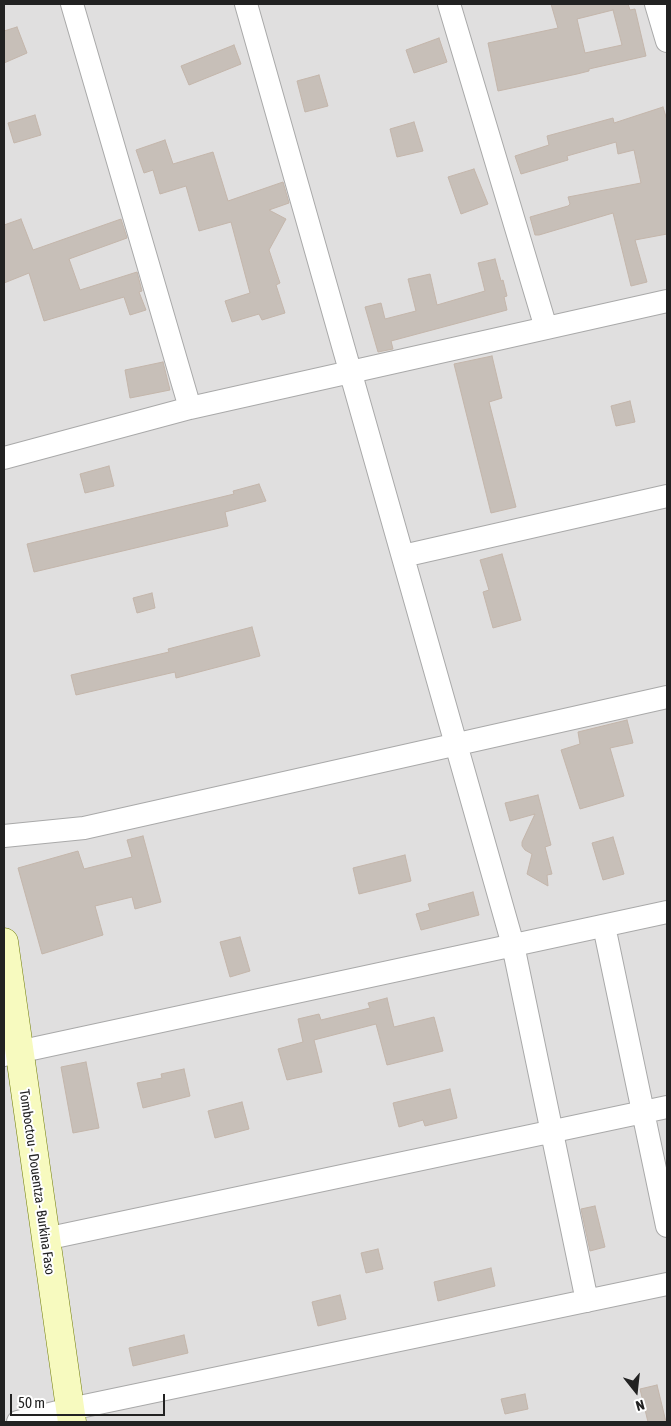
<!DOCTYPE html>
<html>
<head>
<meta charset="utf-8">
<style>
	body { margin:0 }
	#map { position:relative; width:671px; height:1426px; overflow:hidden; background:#f2efe9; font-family:"Asap Condensed",sans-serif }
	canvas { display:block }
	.frame { position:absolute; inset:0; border:5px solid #222; pointer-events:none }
	.north { position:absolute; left:611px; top:1366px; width:50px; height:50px; -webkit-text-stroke:4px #fff; paint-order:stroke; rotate:164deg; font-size:14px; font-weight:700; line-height:20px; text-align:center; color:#222 }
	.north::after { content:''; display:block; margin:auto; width:18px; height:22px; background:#222; clip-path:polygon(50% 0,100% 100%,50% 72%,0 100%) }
	.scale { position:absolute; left:10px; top:1394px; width:155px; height:22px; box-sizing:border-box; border:2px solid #222; border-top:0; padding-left:6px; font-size:15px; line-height:18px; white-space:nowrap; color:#222; -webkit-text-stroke:4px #fff; paint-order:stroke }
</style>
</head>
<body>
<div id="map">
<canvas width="671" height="1426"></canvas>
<div class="frame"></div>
<div class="north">N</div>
<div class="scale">50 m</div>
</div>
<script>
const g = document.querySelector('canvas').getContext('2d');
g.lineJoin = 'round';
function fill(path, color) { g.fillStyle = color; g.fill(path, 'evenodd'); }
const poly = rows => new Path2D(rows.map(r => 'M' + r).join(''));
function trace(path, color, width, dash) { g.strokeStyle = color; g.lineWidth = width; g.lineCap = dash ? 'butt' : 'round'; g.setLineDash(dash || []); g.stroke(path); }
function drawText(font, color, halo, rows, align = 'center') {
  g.font = font + ' "Asap Condensed",sans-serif'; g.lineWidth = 4; g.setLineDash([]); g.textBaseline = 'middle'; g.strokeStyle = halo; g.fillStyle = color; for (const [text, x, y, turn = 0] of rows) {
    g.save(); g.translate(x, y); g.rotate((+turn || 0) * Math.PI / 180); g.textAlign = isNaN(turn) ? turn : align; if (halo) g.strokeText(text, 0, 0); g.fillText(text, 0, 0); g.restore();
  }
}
const residential = poly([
	[4,4,667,4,667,1422,4,1422]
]);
const building = poly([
	[551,4,628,4,630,10,635,9,646,56,589,69,589,71,577,74,498,91,488,43,558,28,551,4],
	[613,10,622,45,585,53,577,19,613,10],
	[17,27,27,53,4,63,4,31,17,27],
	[439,38,447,62,414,73,406,50,439,38],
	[234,45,241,64,189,85,181,66,234,45],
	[319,75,328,106,305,112,297,81,319,75],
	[663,107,667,120,667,234,635,240,647,282,631,286,613,213,539,235,535,235,530,217,568,206,570,204,568,197,641,183,634,150,618,154,616,142,567,156,568,160,521,174,515,156,549,145,547,136,613,118,614,123,663,107],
	[35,115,41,135,14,143,8,123,35,115],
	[414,122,423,151,397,157,390,129,414,122],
	[165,140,173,164,213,152,228,201,283,182,289,203,269,210,286,219,269,250,280,283,276,285,285,313,262,320,259,314,232,322,225,301,250,293,231,222,199,231,186,186,160,194,153,170,144,173,136,150,165,140],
	[474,169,488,204,461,214,448,177,474,169],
	[21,219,33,250,121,219,127,238,69,259,80,290,137,272,142,291,139,292,146,310,130,315,124,297,44,321,29,273,4,283,4,225,21,219],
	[495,259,501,281,503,280,507,296,504,297,507,310,391,341,393,349,378,352,365,307,381,303,385,319,416,311,408,279,430,274,437,305,485,291,478,263,495,259],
	[492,356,502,398,489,402,516,507,491,513,454,364,492,356],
	[163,362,170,390,130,398,125,370,163,362],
	[630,401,635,422,616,426,611,406,630,401],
	[109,466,114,486,85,493,80,474,109,466],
	[259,484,266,501,225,512,228,526,34,572,27,544,234,494,233,491,259,484],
	[502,554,521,620,493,628,483,592,489,590,480,560,502,554],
	[152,593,155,608,137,613,133,598,152,593],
	[252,627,260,656,176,678,175,672,76,695,71,675,169,652,168,649,252,627],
	[627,720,633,743,610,748,624,796,580,809,561,750,580,744,578,732,627,720],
	[538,795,551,845,545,847,552,874,547,875,548,886,527,874,532,854,525,850,522,846,522,842,535,814,510,821,505,803,538,795],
	[143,836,161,902,135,909,132,897,95,906,103,935,42,954,18,868,78,851,84,869,132,857,127,840,143,836],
	[613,837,624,874,603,880,592,843,613,837],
	[405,855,411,881,359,894,353,868,405,855],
	[473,892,479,915,421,930,416,914,430,910,428,904,473,892],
	[240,937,250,971,230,977,220,942,240,937],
	[387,998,394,1027,434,1017,443,1051,387,1065,376,1024,314,1040,322,1072,287,1080,278,1049,303,1042,298,1019,319,1014,321,1020,370,1008,368,1003,387,998],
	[86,1062,99,1128,73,1133,61,1067,86,1062],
	[184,1069,190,1096,143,1108,137,1083,162,1078,161,1074,184,1069],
	[450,1089,457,1118,425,1126,423,1120,399,1127,393,1103,450,1089],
	[242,1102,249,1129,215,1138,208,1111,242,1102],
	[595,1206,605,1247,590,1251,581,1209,595,1206],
	[378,1249,383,1269,366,1273,361,1253,378,1249],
	[491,1268,495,1286,438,1301,434,1282,491,1268],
	[340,1295,346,1319,318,1326,312,1302,340,1295],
	[184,1335,188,1353,133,1366,129,1348,184,1335],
	[657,1385,666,1422,648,1422,640,1389,657,1385],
	[525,1394,528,1409,505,1414,501,1399,525,1394]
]);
const street = poly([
	[72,4,190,408],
	[246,4,513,945,587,1301],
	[449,4,546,328],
	[656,4,667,41],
	[4,458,190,408,667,301],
	[403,556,667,496],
	[4,836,84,828,667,697],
	[604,926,667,1226],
	[4,1055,667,912],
	[45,1239,667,1107],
	[18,1422,70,1409,667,1284]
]);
const secondary = poly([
	[4,942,72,1422]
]);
const streetNames = [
	["Tomboctou - Douentza - Burkina Faso",37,1182,82]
];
fill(residential, '#e0dfdf');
fill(building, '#c7bfb8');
trace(building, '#c4b6ab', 1);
trace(street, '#a9a9a9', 24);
trace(secondary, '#707d05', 29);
trace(street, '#fff', 22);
trace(secondary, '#f7fabf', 28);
drawText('14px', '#222', '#fff', streetNames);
</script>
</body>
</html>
